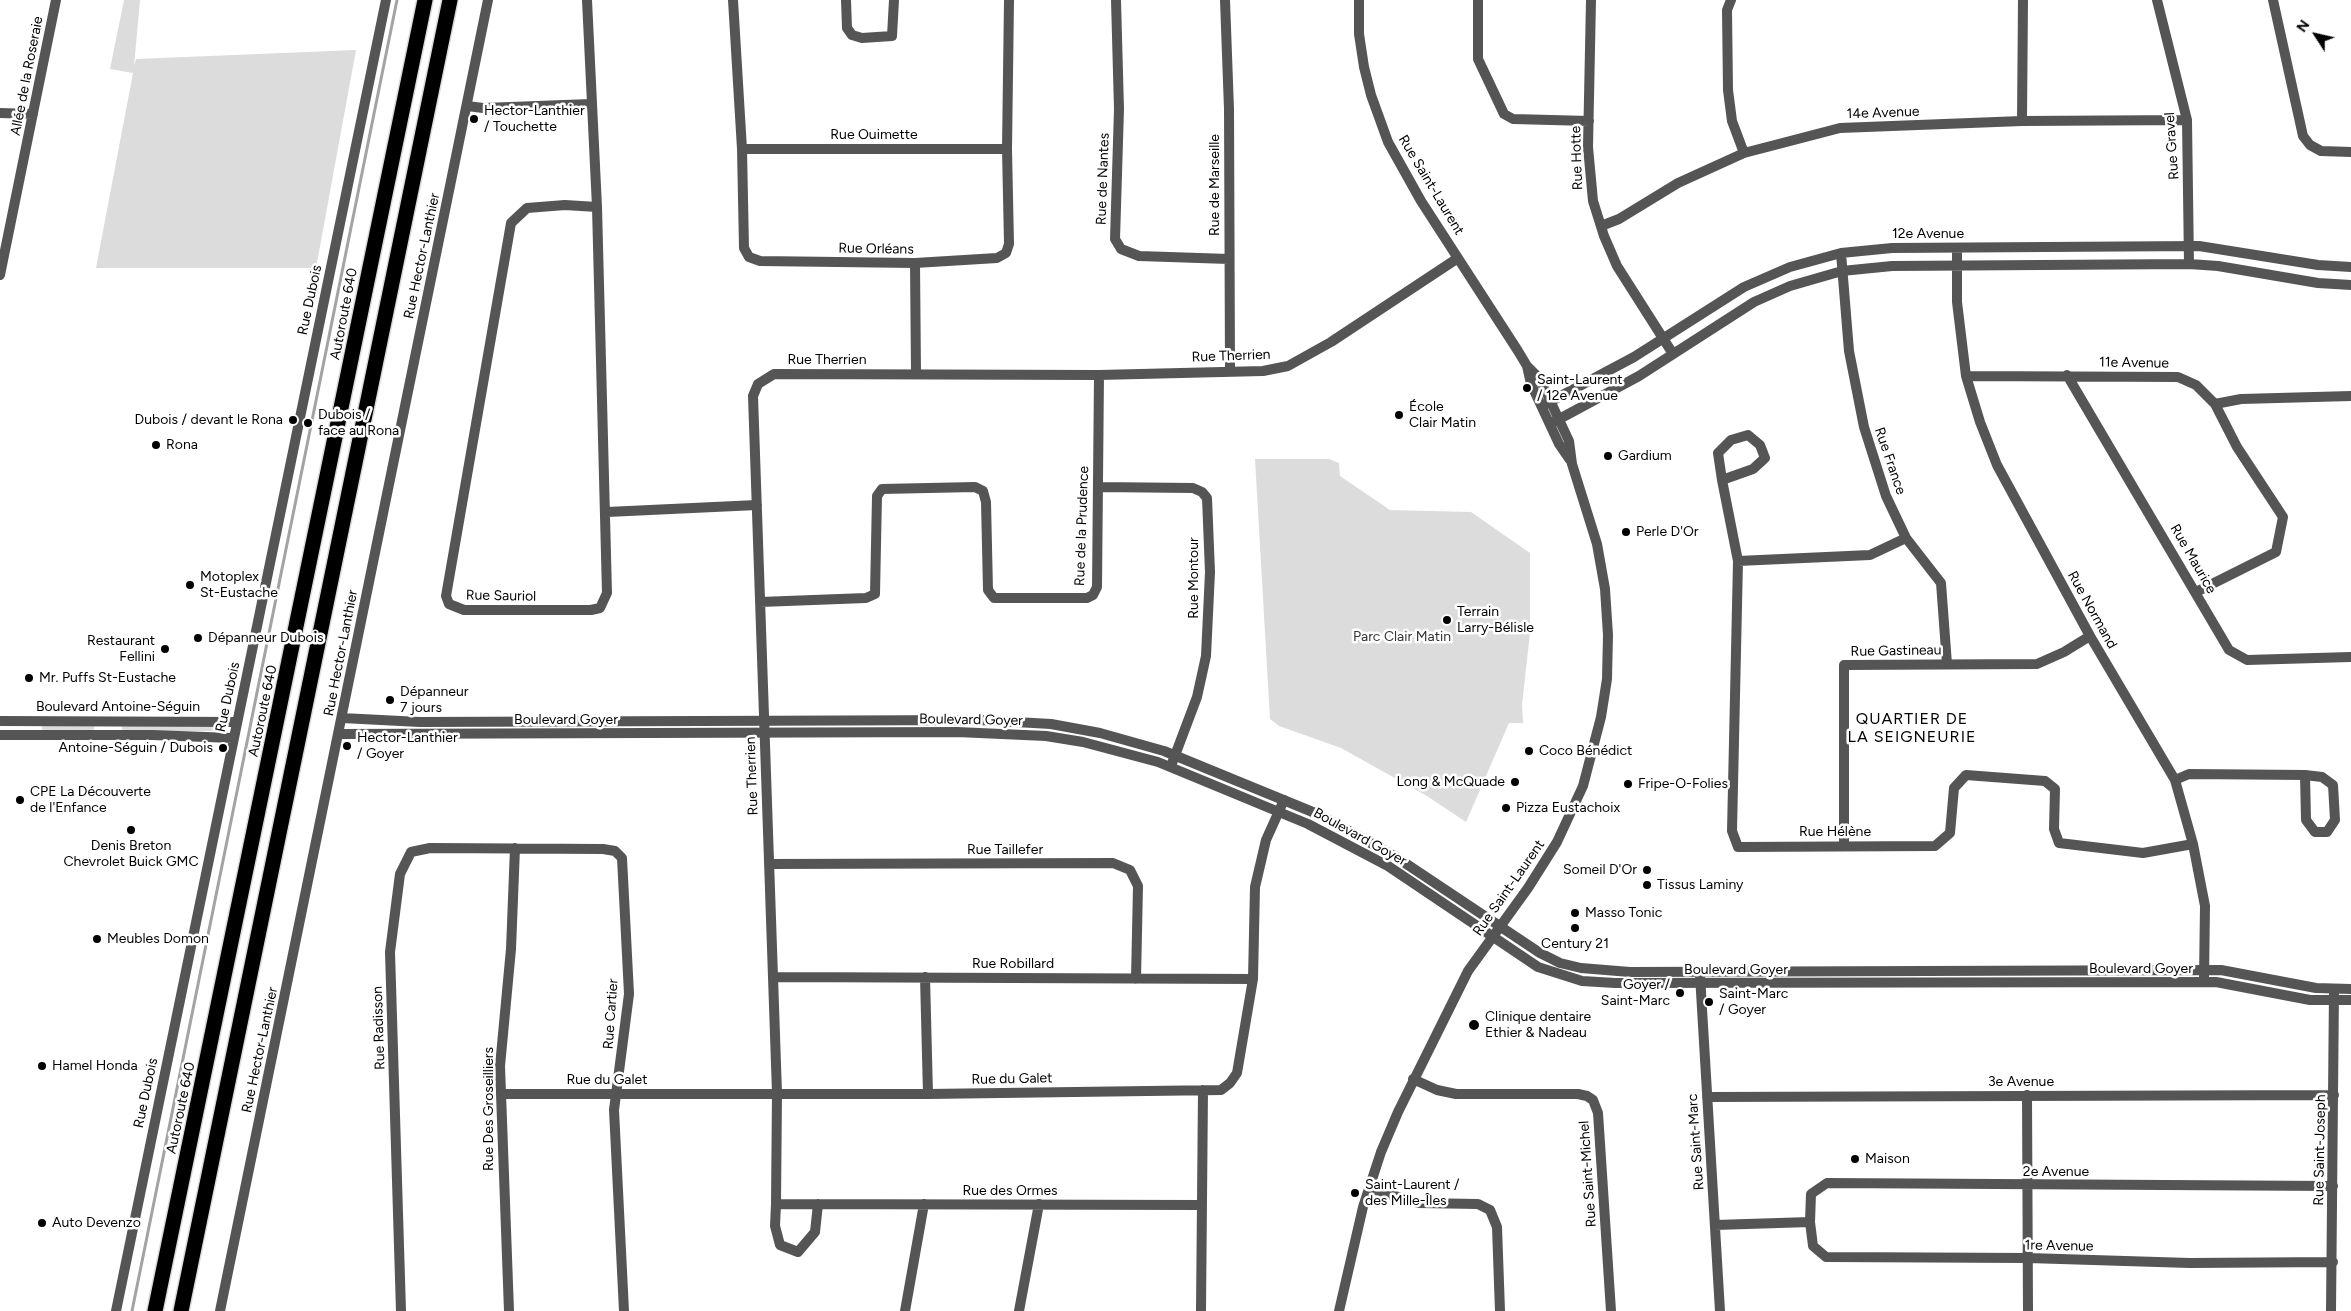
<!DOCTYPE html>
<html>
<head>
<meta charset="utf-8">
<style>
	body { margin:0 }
	#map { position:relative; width:2351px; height:1311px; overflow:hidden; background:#fff; font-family:Figtree,sans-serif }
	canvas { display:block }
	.north { position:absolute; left:2291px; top:10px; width:50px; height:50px; -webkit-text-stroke:4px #fff; paint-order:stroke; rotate:305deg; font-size:14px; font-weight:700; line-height:20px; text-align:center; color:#000 }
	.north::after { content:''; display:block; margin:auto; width:18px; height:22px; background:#000; clip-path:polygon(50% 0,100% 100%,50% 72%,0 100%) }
</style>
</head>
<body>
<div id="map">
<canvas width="2351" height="1311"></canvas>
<div class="north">N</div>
</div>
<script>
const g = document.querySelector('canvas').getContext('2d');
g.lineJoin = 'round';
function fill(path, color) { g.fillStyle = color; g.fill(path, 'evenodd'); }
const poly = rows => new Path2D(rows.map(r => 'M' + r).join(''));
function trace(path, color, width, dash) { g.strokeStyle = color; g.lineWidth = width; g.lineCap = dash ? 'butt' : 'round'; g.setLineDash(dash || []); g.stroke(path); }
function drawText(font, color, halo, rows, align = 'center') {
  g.font = font + ' Figtree,sans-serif'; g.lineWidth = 5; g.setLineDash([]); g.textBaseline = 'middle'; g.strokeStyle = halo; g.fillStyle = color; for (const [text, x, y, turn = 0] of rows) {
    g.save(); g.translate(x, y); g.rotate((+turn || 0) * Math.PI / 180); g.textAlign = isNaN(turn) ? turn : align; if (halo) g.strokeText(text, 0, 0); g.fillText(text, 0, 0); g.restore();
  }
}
const green = poly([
	[124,0,140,0,134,66,136,59,356,50,316,268,96,268,133,73,110,69],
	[1255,459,1329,459,1339,463,1340,476,1390,510,1471,512,1530,553,1530,633,1522,705,1523,723,1509,723,1466,822,1427,796,1341,748,1279,726,1270,719],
	[42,725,94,725,94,731,42,731],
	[122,725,216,726,216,731,122,731]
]);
const stream = poly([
	[132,1311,397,0]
]);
const minor = poly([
	[587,0,597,207,607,593,600,608,591,610,464,610,449,604,446,596,511,223,527,208,565,205,597,207],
	[733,0,742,149,744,248,749,257,760,261,915,263,997,258,1006,253,1009,244,1007,149,1009,0],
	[846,0,847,28,852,35,862,38,892,36,894,0],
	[1116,0,1119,109,1115,239,1121,249,1139,256,1229,259],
	[1225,0,1229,109,1230,370],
	[1359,0,1359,34,1364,67,1371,95,1388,142,1421,201,1518,351,1527,366,1531,384,1559,444,1570,460],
	[1478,0,1478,59,1504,114,1513,119,1589,121],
	[1591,0,1588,147,1593,201,1604,236,1617,266,1673,354],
	[1731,0,1727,10,1728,90,1732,121,1744,153],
	[2157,0,2187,120,2189,264],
	[2273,0,2303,136,2310,145,2321,151,2351,152],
	[467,106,483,108,591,104],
	[0,113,33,114],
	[2022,121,2023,0],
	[742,149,1007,149],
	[1601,226,1619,219,1678,183,1744,153,1840,128,2022,121,2187,120],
	[1957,248,1957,302,1966,376,1980,422,1997,465,2090,636,2175,780,2193,844,2205,906,2204,979],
	[1841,253,1849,351,1864,427,1886,496,1906,538,1941,583,1947,664],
	[915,263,916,373],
	[0,275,56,0],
	[2067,375,2229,650,2247,660,2351,657],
	[1966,376,2178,377,2196,385,2215,404,2241,399,2351,396],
	[1542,406,1634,357,1744,287,1790,267,1841,253,1892,248,2199,246,2318,265,2351,267],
	[1550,424,1639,376,1754,302,1790,286,1842,271,1892,266,2189,264,2218,266,2318,283,2351,285],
	[1722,480,1753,469,1765,458,1760,445,1748,435,1731,440,1718,453,1722,480,1738,561,1732,831,1738,847,1935,846,1950,833,1954,788,1966,775,2045,781,2055,789,2054,829,2059,843,2143,853,2193,844],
	[1098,487,1193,488,1202,492,1207,498,1210,572,1206,656,1197,697,1171,766],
	[607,512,757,505],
	[1738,561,1870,555,1906,538],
	[2196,592,2276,552,2283,517,2237,447,2215,404],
	[760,602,866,598,875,594,877,496,882,489,975,487,983,491,986,502,988,590,994,598,1087,598,1093,595,1097,587,1099,375],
	[2175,780,2189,774,2305,775,2322,777,2333,785,2335,820,2327,832,2315,832,2306,820,2305,775],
	[1844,845,1844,665,2037,664,2064,652,2090,636],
	[769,864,1113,863,1130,870,1138,886,1136,979],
	[1700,975,1720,1311],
	[773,977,1253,979],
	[925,977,928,1094],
	[1413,1079,1437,1090,1456,1094,1578,1094,1587,1096,1593,1100,1598,1113,1611,1311],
	[501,1094,928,1094,1221,1090,1230,1083,1237,1073,1253,979,1255,887,1266,840,1284,800],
	[2027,1095,2028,1311],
	[1707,1097,2334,1095],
	[1369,1188,1418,1203,1478,1204,1490,1210,1497,1227,1500,1311],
	[776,1204,775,1226,780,1245,798,1252,815,1232,818,1204],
	[1202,1205,776,1204,777,1093,753,396,758,384,774,374,1099,375,1263,371,1288,366,1331,342,1458,258],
	[1715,1225,1810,1222],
	[2333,1262,2190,1263,2028,1258,1826,1257,1813,1246,1810,1222,1811,1194,1827,1183,2333,1186],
	[401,1311,390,952,400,874,411,852,430,848,603,849,615,851,622,858,629,994,614,1110,624,1311],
	[509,1311,500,1066,511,949,515,848],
	[905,1311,924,1204],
	[1019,1311,1039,1204],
	[1201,1311,1203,1090],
	[1339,1311,1363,1207,1381,1152,1398,1112,1468,971,1528,888,1557,842,1583,786,1601,717,1607,679,1608,635,1605,589,1597,544,1572,464,1569,441,1540,379,1527,366],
	[2331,1311,2334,989]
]);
const tertiary = poly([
	[342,718,420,722,980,720,1051,724,1100,733,1164,751,1320,815,1396,857,1540,953,1560,963,1581,968,1630,972,2221,970,2316,988,2351,989],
	[0,721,236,722],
	[339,734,957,732,1046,736,1083,742,1158,762,1308,824,1388,866,1538,967,1582,981,1615,983,2216,982,2310,1000,2351,1000],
	[0,735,152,735,233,738],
	[116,1311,386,0],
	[220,1311,488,0]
]);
const motorway = poly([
	[155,1311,425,0],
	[181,1311,450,0]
]);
const markers = [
	[474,119,5,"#000"],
	[1527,388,5,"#000"],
	[1399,415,5,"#000"],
	[293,420,5,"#000"],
	[308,423,5,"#000"],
	[156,445,5,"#000"],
	[1608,456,5,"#000"],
	[1626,532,5,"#000"],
	[190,585,5,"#000"],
	[1447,620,5,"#000"],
	[198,638,5,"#000"],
	[165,649,5,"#000"],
	[29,678,5,"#000"],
	[390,700,5,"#000"],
	[347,746,5,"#000"],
	[223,748,5,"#000"],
	[1529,751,5,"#000"],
	[1515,782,5,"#000"],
	[1628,784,5,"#000"],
	[20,800,5,"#000"],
	[1506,808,5,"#000"],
	[131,830,5,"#000"],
	[1647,870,5,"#000"],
	[1647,885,5,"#000"],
	[1575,913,5,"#000"],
	[1575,928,5,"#000"],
	[97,939,5,"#000"],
	[1680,993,5,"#000"],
	[1709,1002,5,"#000"],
	[1474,1025,6,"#000"],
	[42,1066,5,"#000"],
	[1855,1159,5,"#000"],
	[1355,1193,5,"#000"],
	[42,1223,5,"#000"]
];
const streetNames = [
	["Allée de la Roseraie",27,76,-79],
	["14e Avenue",1883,113,-2],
	["Rue Ouimette",874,135],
	["Rue Gravel",2172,146,-94],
	["Rue Hotte",1577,158,-92],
	["Rue de Nantes",1103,179,-88],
	["Rue de Marseille",1215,185,-90],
	["Rue Saint-Laurent",1431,185,59],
	["12e Avenue",1928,234],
	["Rue Orléans",876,249,1],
	["Rue Hector-Lanthier",422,256,-78],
	["Rue Dubois",310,300,-78],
	["Autoroute 640",344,314,-79],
	["Rue Therrien",1231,356,-2],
	["Rue Therrien",827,360],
	["11e Avenue",2134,363,1],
	["Rue France",1890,461,71],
	["Rue de la Prudence",1082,526,-88],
	["Rue Maurice",2193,559,60],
	["Rue Montour",1194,578,-90],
	["Rue Sauriol",501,596,1],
	["Rue Normand",2092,610,61],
	["Rue Gastineau",1896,651,-1],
	["Rue Hector-Lanthier",341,653,-79],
	["Rue Dubois",228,697,-78],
	["Boulevard Antoine-Séguin",118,707],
	["Autoroute 640",263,711,-78],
	["Boulevard Goyer",566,720],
	["Boulevard Goyer",971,720,1],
	["Rue Therrien",752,776,-92],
	["Rue Hélène",1835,832],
	["Boulevard Goyer",1360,837,29],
	["Rue Taillefer",1005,850],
	["Rue Saint-Laurent",1509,888,-55],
	["Rue Robillard",1013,964],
	["Boulevard Goyer",2141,969],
	["Boulevard Goyer",1736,970],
	["Rue Cartier",611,1014,-86],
	["Rue Radisson",379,1028,-92],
	["Rue Hector-Lanthier",260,1050,-78],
	["Rue du Galet",1012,1079,-1],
	["Rue du Galet",607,1080],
	["3e Avenue",2021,1082],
	["Rue Dubois",146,1093,-78],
	["Autoroute 640",181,1108,-78],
	["Rue Des Groseilliers",489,1109,-90],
	["Rue Saint-Marc",1696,1142,-94],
	["Rue Saint-Joseph",2320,1150,-89],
	["2e Avenue",2056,1172],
	["Rue Saint-Michel",1588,1174,-94],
	["Rue des Ormes",1010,1191],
	["1re Avenue",2059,1246,1]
];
const poiNames = [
	["Hector-Lanthier",484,111],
	["/ Touchette",484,127],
	["Saint-Laurent",1537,380],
	["/ 12e Avenue",1537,396],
	["École",1409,407],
	["Clair Matin",1409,423],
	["Dubois /",318,415],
	["face au Rona",318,431],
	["Dubois / devant le Rona",283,420,"right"],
	["Rona",166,445],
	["Gardium",1618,456],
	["Perle D'Or",1636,532],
	["Motoplex",200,577],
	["St-Eustache",200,593],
	["Terrain",1457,612],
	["Larry-Bélisle",1457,628],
	["Dépanneur Dubois",208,638],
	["Restaurant",155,641,"right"],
	["Fellini",155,657,"right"],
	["Mr. Puffs St-Eustache",39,678],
	["Dépanneur",400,692],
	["7 jours",400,708],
	["Hector-Lanthier",357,738],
	["/ Goyer",357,754],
	["Antoine-Séguin / Dubois",213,748,"right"],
	["Coco Bénédict",1539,751],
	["Long & McQuade",1505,782,"right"],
	["Fripe-O-Folies",1638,784],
	["CPE La Découverte",30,792],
	["de l'Enfance",30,808],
	["Pizza Eustachoix",1516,808],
	["Denis Breton",131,846,"center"],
	["Chevrolet Buick GMC",131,862,"center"],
	["Someil D'Or",1637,870,"right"],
	["Tissus Laminy",1657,885],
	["Masso Tonic",1585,913],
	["Meubles Domon",107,939],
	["Century 21",1575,944,"center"],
	["Goyer /",1670,985,"right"],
	["Saint-Marc",1670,1001,"right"],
	["Saint-Marc",1719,994],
	["/ Goyer",1719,1010],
	["Clinique dentaire",1485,1017],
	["Ethier & Nadeau",1485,1033],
	["Hamel Honda",52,1066],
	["Maison",1865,1159],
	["Saint-Laurent /",1365,1185],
	["des Mille-Îles",1365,1201],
	["Auto Devenzo",52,1223]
];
const parkNames = [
	["Parc Clair Matin",1402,637]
];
const quarterNames = [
	["QUARTIER DE",1912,719],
	["LA SEIGNEURIE",1912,737]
];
fill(green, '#dcdcdc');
trace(stream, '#a3a3a3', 3);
trace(motorway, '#dbdbdb', 18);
trace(minor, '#555', 10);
trace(tertiary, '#555', 10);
trace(motorway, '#000', 15);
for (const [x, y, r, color] of markers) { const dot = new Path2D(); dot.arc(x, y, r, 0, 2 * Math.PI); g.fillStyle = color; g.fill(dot); trace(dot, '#fff', 2); }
drawText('14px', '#000', '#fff', streetNames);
drawText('14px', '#000', '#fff', poiNames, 'left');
drawText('14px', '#333', '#fff', parkNames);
g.letterSpacing = '1px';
drawText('16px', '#000', '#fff', quarterNames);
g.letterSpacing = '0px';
</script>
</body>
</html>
